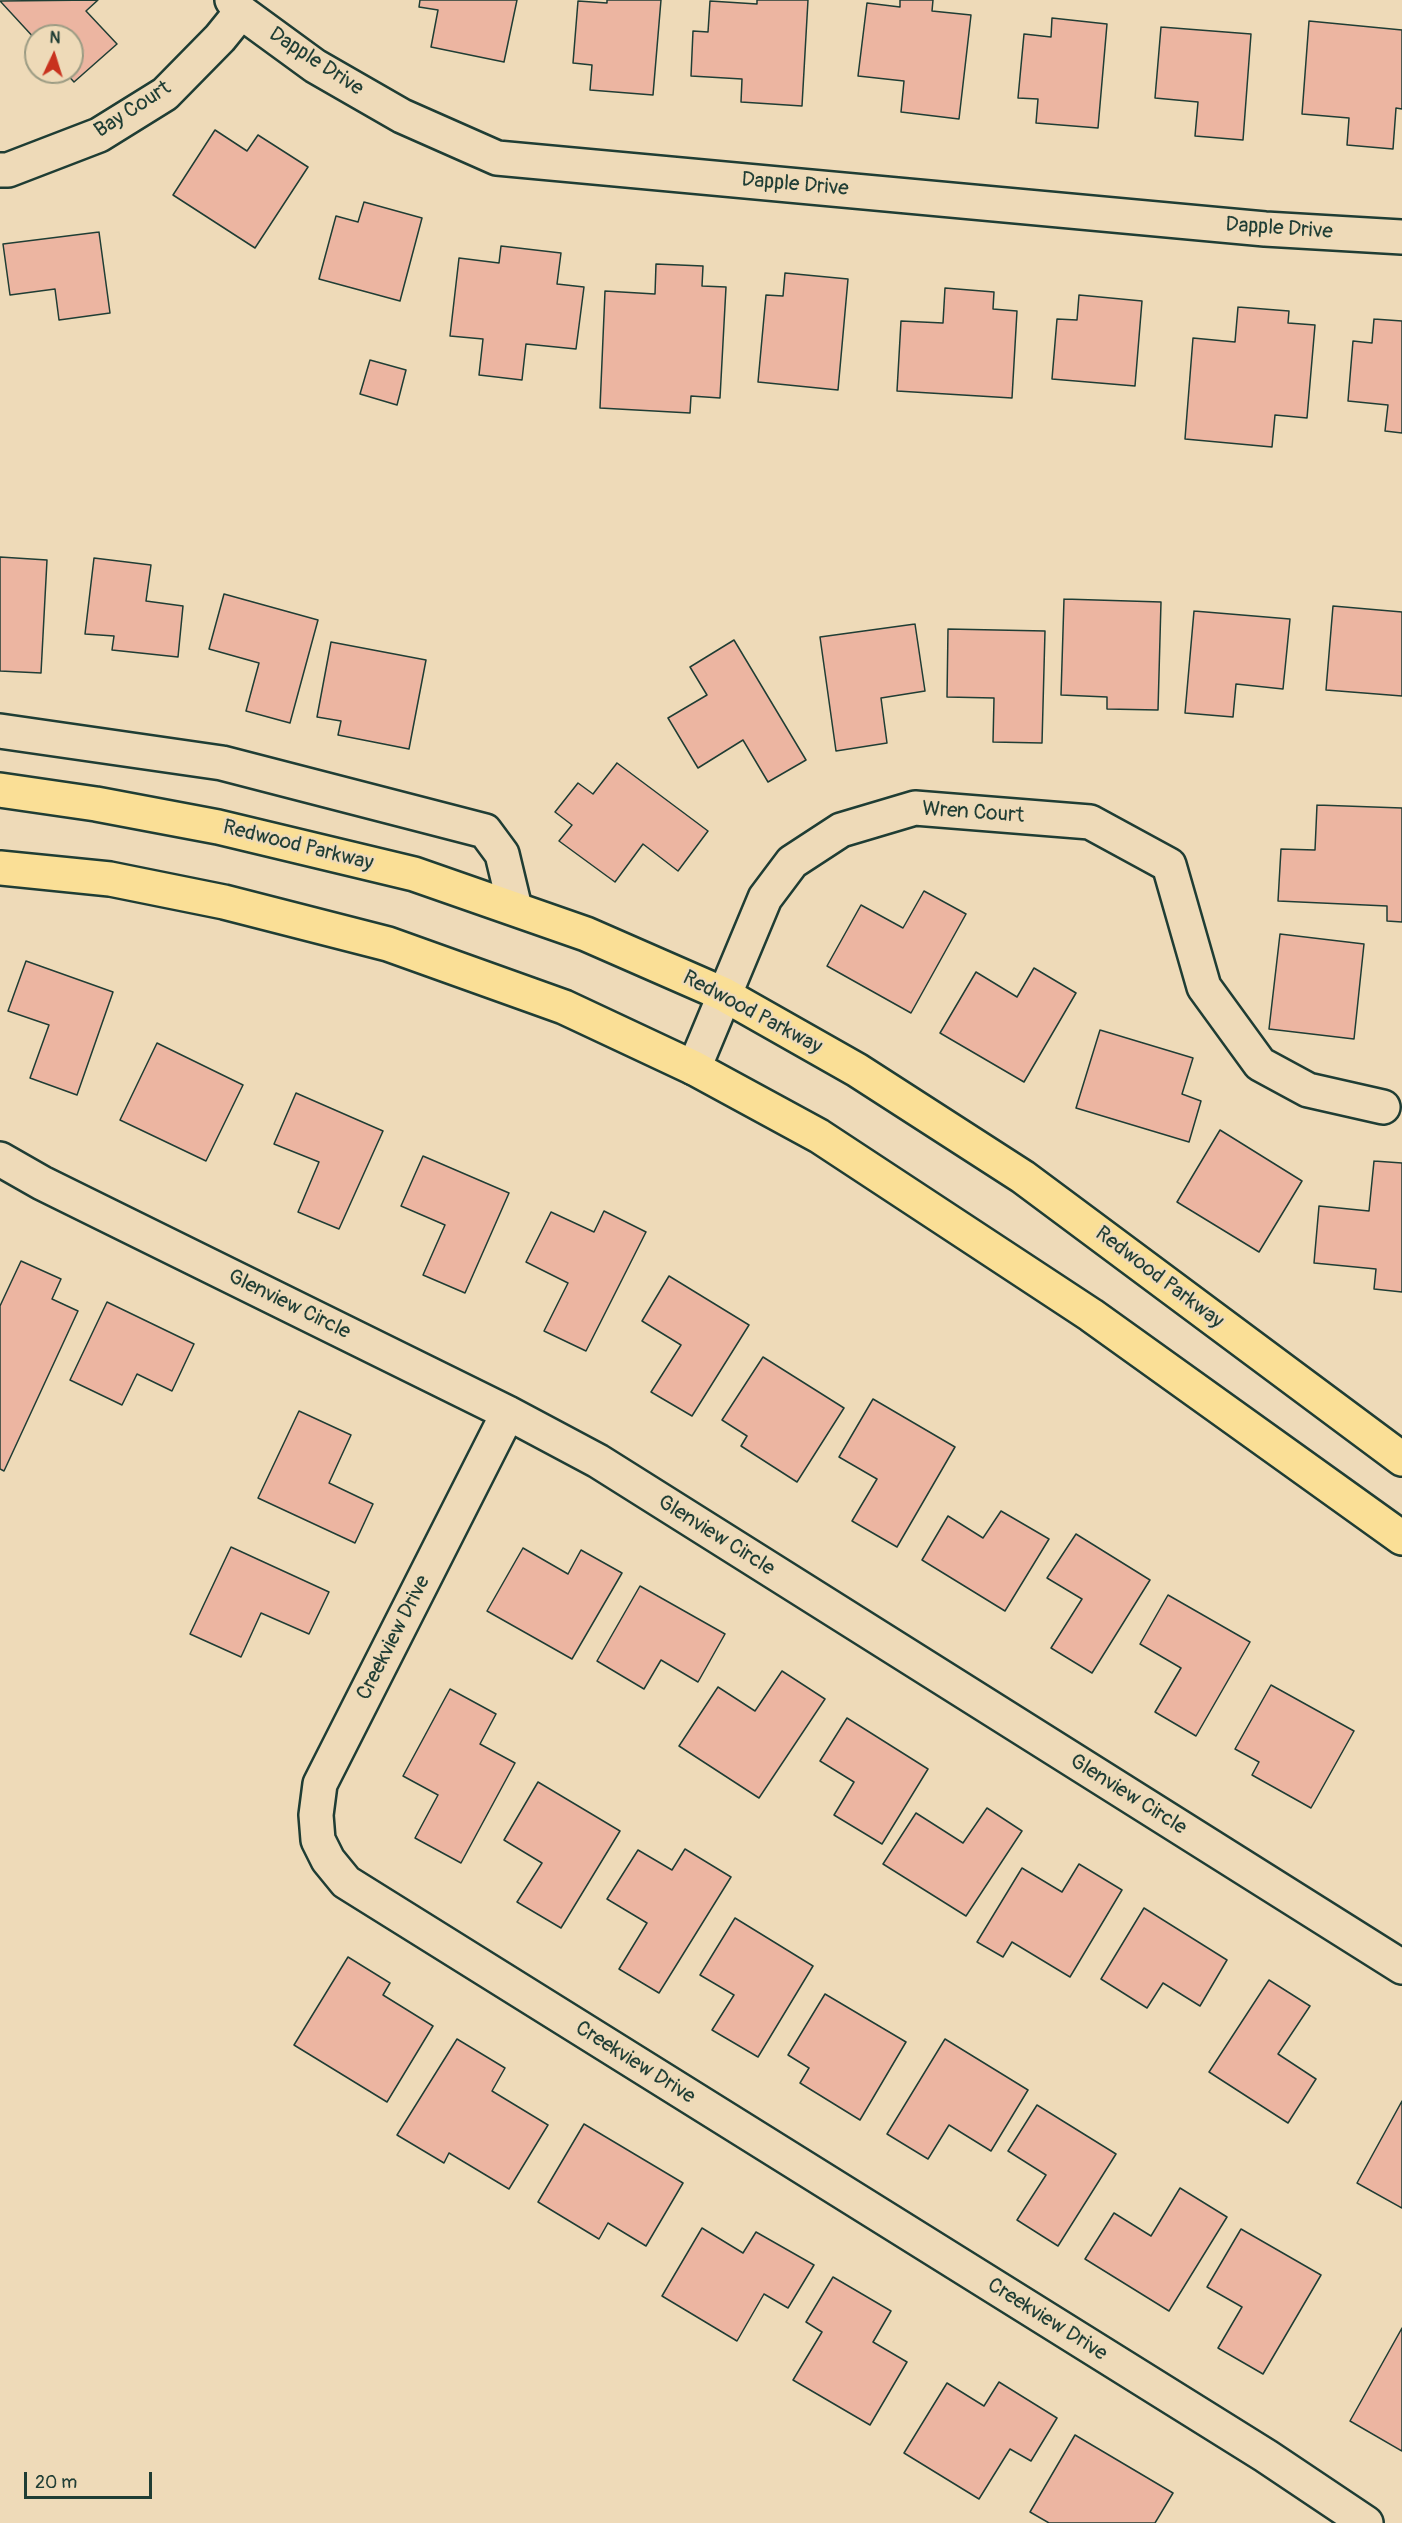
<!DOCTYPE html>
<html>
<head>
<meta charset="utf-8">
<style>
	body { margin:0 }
	#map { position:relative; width:1402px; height:2523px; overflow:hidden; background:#eedab8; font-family:Pangolin,sans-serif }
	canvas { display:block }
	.north { position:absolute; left:24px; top:24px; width:60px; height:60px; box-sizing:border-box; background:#eedab8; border:2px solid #9b9b83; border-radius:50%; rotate:4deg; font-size:16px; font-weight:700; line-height:24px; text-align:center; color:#1f3d34 }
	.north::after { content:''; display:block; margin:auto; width:21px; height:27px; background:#c8321e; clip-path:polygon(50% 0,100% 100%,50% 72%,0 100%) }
	.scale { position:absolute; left:24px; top:2472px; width:128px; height:27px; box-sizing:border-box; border:3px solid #1f3d34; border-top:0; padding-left:8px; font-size:18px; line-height:21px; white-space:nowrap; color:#1f3d34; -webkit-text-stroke:4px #eedab8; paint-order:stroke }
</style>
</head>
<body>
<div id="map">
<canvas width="1402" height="2523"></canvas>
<div class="north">N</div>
<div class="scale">20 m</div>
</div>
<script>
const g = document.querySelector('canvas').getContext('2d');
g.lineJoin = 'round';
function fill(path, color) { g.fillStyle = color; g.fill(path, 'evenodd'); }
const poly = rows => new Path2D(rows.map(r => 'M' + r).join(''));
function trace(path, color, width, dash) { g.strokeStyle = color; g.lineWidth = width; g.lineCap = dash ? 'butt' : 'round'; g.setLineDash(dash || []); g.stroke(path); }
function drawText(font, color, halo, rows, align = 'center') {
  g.font = font + ' Pangolin,sans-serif'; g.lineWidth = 4.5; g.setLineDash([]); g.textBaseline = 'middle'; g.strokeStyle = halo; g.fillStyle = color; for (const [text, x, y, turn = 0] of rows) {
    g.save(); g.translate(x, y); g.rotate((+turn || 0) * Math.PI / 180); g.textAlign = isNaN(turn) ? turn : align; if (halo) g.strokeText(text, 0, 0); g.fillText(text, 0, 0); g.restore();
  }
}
const building = poly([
	[98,0,86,11,117,44,74,82,65,72,72,72,72,36,36,36,36,40,0,1,98,0],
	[420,0,517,0,504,62,431,47,438,10,419,7,420,0],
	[607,0,661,0,653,95,590,90,592,65,573,63,578,1,607,3,607,0],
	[757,0,808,0,802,106,741,102,742,79,691,76,693,31,708,32,710,1,757,4,757,0],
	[900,0,933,0,932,11,971,15,959,119,901,112,904,81,858,76,867,3,900,7,900,0],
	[1052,18,1107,24,1098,128,1036,123,1038,99,1018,98,1024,34,1051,37,1052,18],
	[1309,21,1402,30,1402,109,1396,108,1393,149,1347,145,1349,118,1302,114,1309,21],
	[1161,27,1251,34,1243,140,1195,136,1198,102,1155,98,1161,27],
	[215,130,247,151,258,135,308,167,255,248,173,195,215,130],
	[364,202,422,218,400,301,319,279,336,216,358,222,364,202],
	[99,232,110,313,59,320,55,289,10,295,3,244,99,232],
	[501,246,561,253,557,284,584,287,576,349,526,344,522,380,479,375,483,339,450,336,459,258,499,263,501,246],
	[656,264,703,266,702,286,726,287,720,398,691,396,690,413,600,408,605,291,655,294,656,264],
	[785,273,848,279,838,390,758,382,766,295,783,296,785,273],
	[945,288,994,292,993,309,1017,311,1012,398,897,391,901,321,943,323,945,288],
	[1079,295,1142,301,1135,386,1052,379,1057,319,1077,320,1079,295],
	[1238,307,1289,311,1288,323,1315,325,1307,418,1275,415,1272,447,1185,439,1193,338,1235,342,1238,307],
	[1374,319,1402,321,1402,433,1385,431,1388,405,1348,401,1353,341,1372,343,1374,319],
	[370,360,406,370,397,405,360,394,370,360],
	[0,557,47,560,41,673,0,671,0,557],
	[94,558,151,565,146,601,183,606,178,657,112,650,114,636,85,634,94,558],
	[224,594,318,620,290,723,246,711,259,663,209,649,224,594],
	[1064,599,1161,602,1158,710,1107,709,1107,697,1061,695,1064,599],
	[1333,606,1402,612,1402,696,1326,690,1333,606],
	[1194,611,1290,619,1283,689,1236,684,1233,717,1185,713,1194,611],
	[915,624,925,691,881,698,887,743,836,751,820,637,915,624],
	[948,629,1045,631,1042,743,993,742,994,698,947,697,948,629],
	[734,640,806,760,768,782,743,740,698,768,668,718,707,695,690,667,734,640],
	[331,642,426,660,409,749,338,735,341,721,317,717,331,642],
	[617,763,708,831,678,871,643,844,615,882,559,841,572,825,555,812,578,783,593,794,617,763],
	[1317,805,1402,808,1402,922,1387,921,1387,906,1278,901,1281,849,1315,850,1317,805],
	[924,891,966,914,911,1013,827,966,861,905,903,928,924,891],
	[1280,934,1364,944,1354,1039,1269,1029,1280,934],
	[26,961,113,992,77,1095,30,1078,49,1025,8,1011,26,961],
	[1034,968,1076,993,1024,1082,940,1033,976,972,1017,997,1034,968],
	[1100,1030,1193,1058,1182,1094,1201,1101,1189,1142,1076,1108,1100,1030],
	[157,1043,243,1085,206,1161,120,1120,157,1043],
	[296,1093,383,1131,339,1229,298,1212,319,1162,274,1144,296,1093],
	[1220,1130,1302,1181,1259,1252,1177,1202,1220,1130],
	[423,1156,509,1193,465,1293,423,1275,445,1225,401,1206,423,1156],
	[1374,1161,1402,1163,1402,1292,1374,1289,1376,1269,1314,1263,1319,1206,1369,1211,1374,1161],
	[604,1211,646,1232,586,1351,544,1331,568,1283,526,1262,551,1212,594,1232,604,1211],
	[21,1261,61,1279,52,1299,78,1311,4,1471,0,1469,0,1306,21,1261],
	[669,1276,749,1325,692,1416,651,1392,681,1345,642,1321,669,1276],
	[107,1302,194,1344,172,1391,137,1374,122,1405,70,1380,107,1302],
	[763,1357,844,1408,797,1482,741,1446,747,1436,722,1420,763,1357],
	[873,1399,955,1447,897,1547,852,1521,877,1479,839,1457,873,1399],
	[299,1411,351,1435,329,1483,373,1504,355,1543,258,1498,299,1411],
	[1001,1511,1049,1539,1005,1611,922,1560,948,1516,983,1538,1001,1511],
	[1076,1534,1150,1580,1092,1673,1051,1648,1082,1599,1047,1578,1076,1534],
	[231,1547,329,1592,309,1634,261,1613,241,1657,190,1634,231,1547],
	[523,1548,568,1574,581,1550,622,1573,572,1659,487,1611,523,1548],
	[640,1586,725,1634,698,1682,661,1660,644,1689,597,1661,640,1586],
	[1168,1595,1250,1642,1196,1736,1155,1712,1181,1668,1140,1644,1168,1595],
	[782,1671,825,1699,759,1798,679,1746,718,1687,755,1711,782,1671],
	[1271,1685,1354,1731,1311,1808,1252,1775,1259,1762,1235,1749,1271,1685],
	[450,1689,496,1714,480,1744,515,1763,461,1863,415,1838,438,1795,403,1776,450,1689],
	[847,1718,928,1769,882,1844,834,1815,854,1782,820,1761,847,1718],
	[538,1782,620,1831,561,1928,517,1902,542,1863,504,1840,538,1782],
	[987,1808,1022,1831,966,1916,883,1864,916,1813,963,1843,987,1808],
	[685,1849,731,1877,659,1993,619,1969,647,1923,607,1899,638,1850,672,1870,685,1849],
	[1079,1864,1122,1890,1070,1977,1012,1942,1003,1957,977,1942,1022,1868,1062,1892,1079,1864],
	[1144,1908,1227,1960,1200,2006,1163,1983,1147,2008,1101,1979,1144,1908],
	[735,1918,813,1966,758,2057,712,2030,734,1995,700,1975,735,1918],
	[348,1957,390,1983,383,1995,433,2026,387,2102,294,2045,348,1957],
	[1269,1980,1310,2006,1278,2054,1316,2079,1288,2123,1209,2072,1269,1980],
	[825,1994,906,2042,860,2120,800,2083,809,2068,788,2055,825,1994],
	[457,2039,505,2068,492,2091,548,2125,509,2189,449,2153,444,2163,397,2135,457,2039],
	[945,2039,1028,2090,991,2151,949,2125,928,2159,887,2134,945,2039],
	[1402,2101,1402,2208,1357,2183,1402,2101],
	[1037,2105,1116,2154,1058,2246,1017,2220,1046,2175,1008,2151,1037,2105],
	[584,2124,683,2183,646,2246,608,2223,599,2239,538,2202,584,2124],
	[1180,2188,1227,2217,1169,2311,1085,2259,1114,2213,1151,2236,1180,2188],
	[702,2228,743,2253,756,2232,814,2265,788,2308,764,2294,737,2341,662,2296,702,2228],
	[1241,2229,1321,2275,1263,2374,1218,2348,1242,2307,1207,2287,1241,2229],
	[833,2277,891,2311,873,2342,907,2362,870,2425,793,2380,822,2332,806,2322,833,2277],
	[1402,2328,1402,2451,1350,2421,1402,2328],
	[999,2382,1057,2418,1031,2461,1010,2449,979,2499,904,2453,947,2383,984,2406,999,2382],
	[1075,2435,1173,2493,1155,2523,1049,2523,1030,2512,1075,2435]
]);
const minor = poly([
	[232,0,241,12,315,66,402,116,497,158,1265,229,1402,237],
	[0,170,8,170,99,135,165,94,220,38,241,12],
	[0,731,222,763,485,831,502,854,515,908],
	[694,1068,765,898,792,862,841,830,915,808,1090,822,1169,865,1204,987,1260,1064,1308,1090,1383,1107],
	[0,1159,42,1183,508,1413,598,1461,1402,1967],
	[508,1413,320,1784,316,1815,318,1840,328,1860,346,1882,1266,2456,1366,2523]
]);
const major = poly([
	[0,790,96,804,218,827,414,874,586,934,723,994,857,1070,1023,1177,1402,1459],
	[0,868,110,879,224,902,388,944,564,1007,694,1068,819,1136,1091,1315,1402,1538]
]);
const streetNames = [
	["Dapple Drive",316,62,33],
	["Bay Court",133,110,-33],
	["Dapple Drive",795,185,5],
	["Dapple Drive",1279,229,4],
	["Wren Court",973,813,4],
	["Redwood Parkway",298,846,14],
	["Redwood Parkway",752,1013,28],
	["Redwood Parkway",1159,1278,37],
	["Glenview Circle",289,1305,26],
	["Glenview Circle",716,1536,32],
	["Creekview Drive",394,1638,-63],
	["Glenview Circle",1128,1795,32],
	["Creekview Drive",635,2063,32],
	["Creekview Drive",1047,2320,32]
];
fill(building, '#ecb5a1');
trace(building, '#1f3d34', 1.5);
trace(minor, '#1f3d34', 38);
trace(major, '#1f3d34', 38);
trace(minor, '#eedab8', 33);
trace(major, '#fadf96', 33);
drawText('21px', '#1f3d34', '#eedab8', streetNames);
</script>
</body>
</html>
